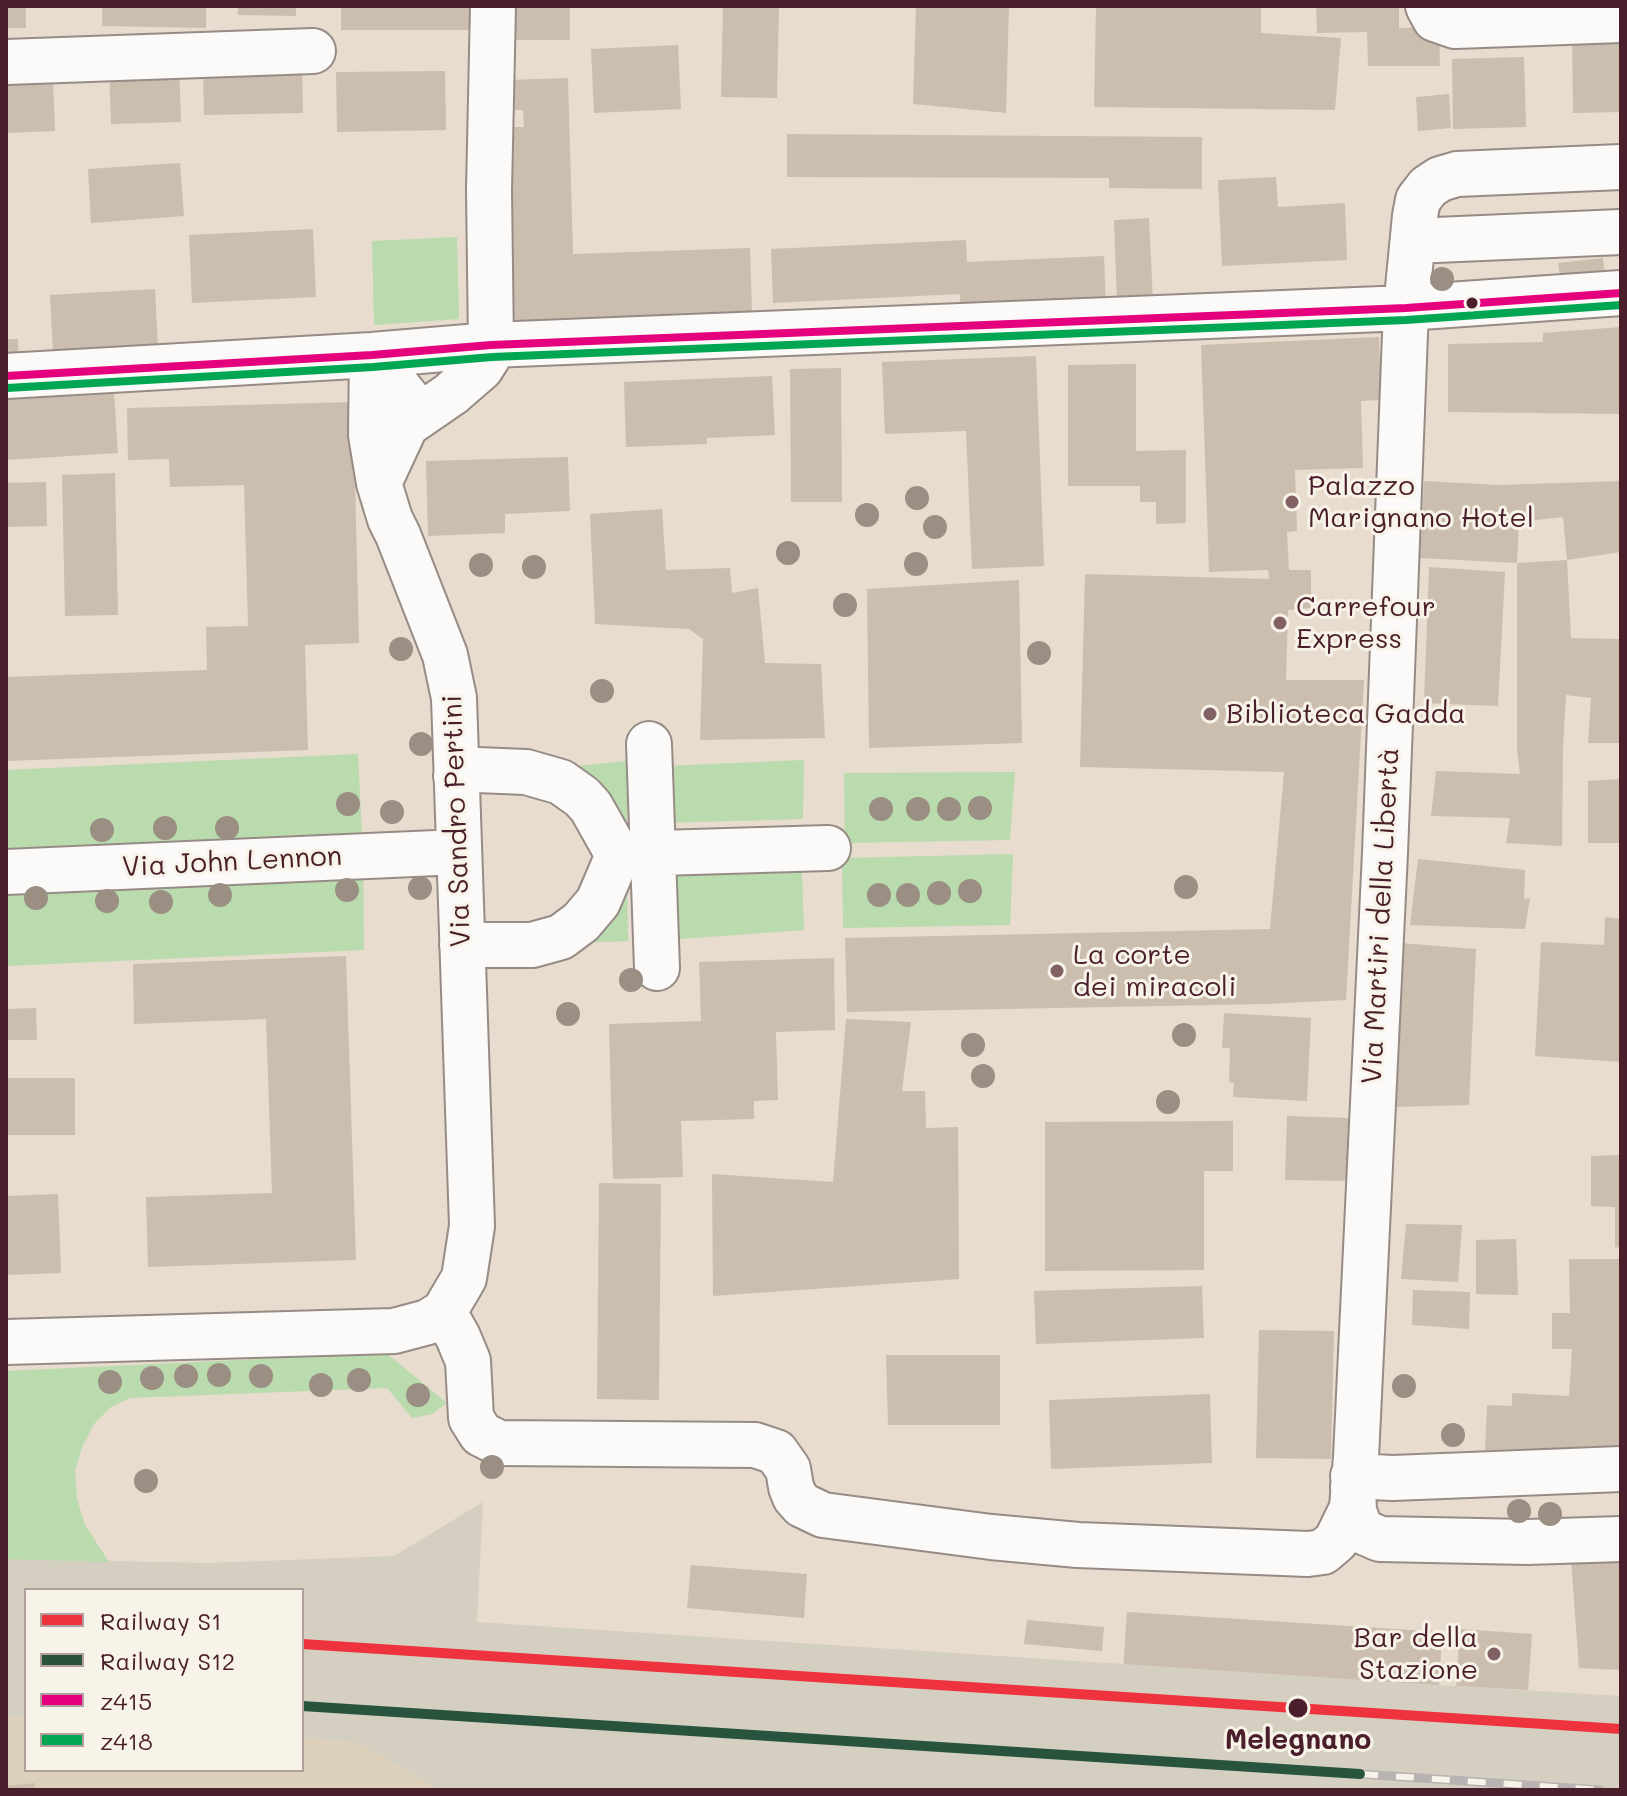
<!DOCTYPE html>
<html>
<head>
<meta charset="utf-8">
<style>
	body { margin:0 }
	#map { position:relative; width:1627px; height:1796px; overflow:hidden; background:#e7dccd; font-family:Mali,sans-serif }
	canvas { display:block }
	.frame { position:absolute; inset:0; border:8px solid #4a1f2b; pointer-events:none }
	.legend { position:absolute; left:24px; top:1588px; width:280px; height:184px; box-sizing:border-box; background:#f7f3e8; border:2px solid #b29e9c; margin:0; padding:10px 14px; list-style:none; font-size:24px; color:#4a1f2b }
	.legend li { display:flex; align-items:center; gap:16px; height:40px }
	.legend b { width:40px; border:2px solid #b29e9c }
</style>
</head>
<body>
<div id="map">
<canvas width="1627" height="1796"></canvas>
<div class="frame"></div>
<ul class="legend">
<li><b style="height:10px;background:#ee333e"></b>Railway S1</li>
<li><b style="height:10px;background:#28543d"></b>Railway S12</li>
<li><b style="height:10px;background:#e5007d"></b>z415</li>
<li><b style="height:10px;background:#00a651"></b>z418</li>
</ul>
</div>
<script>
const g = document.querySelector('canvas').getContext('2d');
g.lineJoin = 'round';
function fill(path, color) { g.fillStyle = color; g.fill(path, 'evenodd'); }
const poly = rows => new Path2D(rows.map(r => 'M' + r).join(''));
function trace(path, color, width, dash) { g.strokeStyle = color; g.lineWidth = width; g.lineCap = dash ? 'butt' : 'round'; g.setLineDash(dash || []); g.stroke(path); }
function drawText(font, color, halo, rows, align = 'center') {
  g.font = font + ' Mali,sans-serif'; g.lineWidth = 6; g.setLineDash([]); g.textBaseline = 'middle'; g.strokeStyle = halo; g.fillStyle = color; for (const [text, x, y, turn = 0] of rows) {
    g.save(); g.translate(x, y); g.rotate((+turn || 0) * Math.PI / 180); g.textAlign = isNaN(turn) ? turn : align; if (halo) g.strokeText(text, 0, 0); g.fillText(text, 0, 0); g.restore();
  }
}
const built = poly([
	[6,1717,26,1718,26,1770,302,1770,302,1738,359,1743,439,1790,6,1790]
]);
const industrial = poly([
	[483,1502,477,1622,1123,1664,1127,1612,1442,1632,1439,1685,1621,1696,1621,1790,439,1790,359,1743,302,1738,302,1590,26,1590,26,1718,6,1717,6,1559,209,1563,394,1556]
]);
const green = poly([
	[457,237,459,319,374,325,372,241],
	[358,754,363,856,364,950,6,966,6,770],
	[804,760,803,819,663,823,664,766],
	[627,761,627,823,604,826,513,772],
	[1015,772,1010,840,845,843,844,773],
	[1013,854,1010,925,843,928,842,858],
	[802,872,804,930,666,940,663,875],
	[627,881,628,941,532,945],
	[386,1353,447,1403,432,1414,412,1418,387,1388,130,1398,111,1407,94,1424,82,1447,75,1471,77,1499,85,1525,109,1562,6,1559,6,1371]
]);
const building = poly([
	[6,6,26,6,26,28,6,28],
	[102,6,206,6,206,28,102,26],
	[238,6,296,6,296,16,238,15],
	[341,6,473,6,473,30,341,30],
	[507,6,570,6,570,40,507,40],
	[723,6,779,6,777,98,721,97],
	[916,6,1009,6,1006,113,913,104],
	[1096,6,1261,6,1261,33,1341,38,1335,110,1094,107],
	[1316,6,1399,6,1399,28,1439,27,1440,66,1368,66,1367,32,1317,33],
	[1621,31,1621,112,1573,113,1572,32],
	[678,45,681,109,594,113,591,49],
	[1524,57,1526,127,1453,129,1452,59],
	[179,63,181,122,111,124,109,66],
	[302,66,303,113,204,115,203,68],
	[445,71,446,130,337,132,336,72],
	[53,78,55,131,6,133,6,80],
	[568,78,573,254,750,248,752,314,511,321,506,127,524,127,523,110,508,110,507,80],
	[1449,94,1451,128,1418,131,1416,97],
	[787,134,1202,137,1202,189,1109,188,1109,178,787,177],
	[180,163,184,216,91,223,88,169],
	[1276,177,1278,207,1345,203,1347,260,1222,266,1218,180],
	[1149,218,1153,301,1117,303,1114,220],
	[313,229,316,297,192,303,189,235],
	[966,240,967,262,1104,256,1106,310,960,317,960,294,773,303,771,249],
	[1603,258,1605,277,1561,282,1558,263],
	[155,289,158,348,53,353,50,295],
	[1621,327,1621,414,1448,412,1448,344,1543,342,1543,333],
	[1379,337,1381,400,1361,401,1363,468,1295,470,1297,531,1287,532,1289,570,1311,570,1311,608,1288,610,1286,680,1364,680,1346,1000,1265,1004,847,1012,845,938,1270,929,1284,772,1080,767,1085,574,1269,579,1268,570,1209,572,1201,345],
	[6,339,18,339,19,374,6,374],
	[1036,356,1044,566,972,569,966,431,885,434,882,362],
	[1136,364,1136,451,1186,450,1186,523,1156,524,1156,502,1140,502,1140,486,1068,486,1068,365],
	[841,368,842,502,791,502,790,369],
	[772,376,775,435,707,438,707,444,626,447,624,382],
	[114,392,118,453,6,460,6,399],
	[353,402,359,643,305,645,308,750,6,761,6,677,207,670,206,627,248,626,244,485,170,487,169,459,128,460,127,408],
	[568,457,570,511,505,514,505,533,428,536,426,461],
	[115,473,118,615,65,616,62,475],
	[1424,481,1499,485,1621,481,1621,552,1567,560,1563,517,1519,522,1517,563,1420,558],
	[46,482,47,526,6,527,6,483],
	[662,509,666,570,730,568,732,593,758,588,765,663,821,664,825,738,700,740,703,639,689,629,595,624,590,514],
	[1567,560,1571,638,1621,639,1621,743,1588,743,1591,698,1566,695,1563,748,1562,846,1506,843,1510,818,1431,816,1436,771,1520,774,1517,749,1517,563],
	[1429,567,1505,572,1498,706,1424,703],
	[1019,580,1022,743,869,748,867,589],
	[1621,779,1621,843,1588,843,1588,781],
	[1418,859,1525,870,1524,899,1530,898,1525,929,1410,925],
	[1605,917,1621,919,1621,1062,1535,1056,1541,942,1604,945],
	[1401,943,1476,949,1469,1105,1394,1107],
	[346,956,356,1260,148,1267,146,1197,272,1193,266,1019,134,1024,133,964],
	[834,958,835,1030,776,1032,778,1100,754,1101,754,1119,681,1121,683,1177,613,1179,609,1024,701,1021,699,962],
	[36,1008,37,1040,6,1040,6,1009],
	[1224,1013,1311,1018,1307,1101,1233,1097,1234,1083,1229,1082,1230,1048,1222,1048],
	[846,1019,911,1022,902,1091,925,1091,926,1128,958,1127,959,1279,713,1296,712,1174,833,1182],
	[6,1078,75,1078,75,1135,6,1135],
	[1287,1116,1351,1118,1349,1181,1285,1180],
	[1233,1121,1233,1171,1204,1171,1204,1270,1045,1271,1045,1122],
	[1621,1155,1621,1248,1615,1247,1615,1207,1591,1206,1591,1156],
	[599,1183,661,1184,659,1400,597,1399],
	[58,1194,61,1273,6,1275,6,1196],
	[1406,1224,1462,1225,1458,1282,1401,1279],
	[1516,1239,1518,1295,1476,1294,1476,1240],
	[1569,1259,1621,1259,1621,1449,1485,1450,1487,1405,1512,1406,1512,1393,1569,1396,1572,1349,1552,1349,1552,1313,1570,1313],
	[1202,1286,1204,1338,1036,1344,1034,1291],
	[1413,1290,1470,1292,1469,1329,1412,1325],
	[1259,1330,1334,1331,1331,1459,1256,1458],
	[886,1355,1000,1355,1000,1425,888,1425],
	[1210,1394,1212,1463,1051,1469,1049,1400],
	[1621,1556,1621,1670,1579,1668,1571,1560],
	[691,1565,807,1574,804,1618,687,1608],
	[1127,1612,1442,1632,1439,1685,1124,1664],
	[1027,1620,1104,1627,1102,1651,1024,1644],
	[1460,1629,1532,1634,1528,1690,1456,1686],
	[35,1783,35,1790,6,1790,6,1786]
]);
const minor = poly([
	[1428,6,1435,19,1455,26,1621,20],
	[6,62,313,51],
	[1413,241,1621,232],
	[372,355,371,435,379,483],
	[6,376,372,355,491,345,1406,308,1621,293],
	[406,425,451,394,481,368,488,357,491,345,489,190,493,6],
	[649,744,657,968],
	[456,776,477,770,526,772,561,782,582,797,591,807,618,855,598,902,581,922,561,937,532,945,462,945],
	[625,854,828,848],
	[6,872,459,852],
	[444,1312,458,1337,468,1361,471,1418,481,1434,499,1443,755,1445,776,1452,788,1469,791,1487,795,1497,802,1505,823,1515,991,1537,1078,1545,1308,1554,1323,1552,1336,1541,1352,1508,1356,1457,1385,853,1406,308,1415,216,1418,200,1428,187,1440,179,1457,174,1621,167],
	[6,1342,394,1331,428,1322,444,1312,464,1278,472,1226,454,698,445,655,398,535,390,519,379,483,406,425,407,398,372,355],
	[1353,1476,1393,1478,1621,1469],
	[1353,1486,1354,1511,1359,1525,1364,1532,1380,1539,1527,1542,1621,1539]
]);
const rail = poly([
	[1360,1774,1600,1790]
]);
const bus1 = poly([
	[6,376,372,355,491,345,1406,308,1621,293]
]);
const bus2 = poly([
	[7,388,373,367,492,357,1406,320,1621,305]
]);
const rail1 = poly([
	[302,1644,1621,1729]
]);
const rail2 = poly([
	[302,1706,1360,1774]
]);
const trees = [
	[1442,279],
	[917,498],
	[867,515],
	[935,527],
	[788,553],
	[916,564],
	[481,565],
	[534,567],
	[845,605],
	[401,649],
	[1039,653],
	[602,691],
	[421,744],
	[348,804],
	[980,808],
	[881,809],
	[918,809],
	[949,809],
	[392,812],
	[165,828],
	[227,828],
	[102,830],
	[1186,887],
	[420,888],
	[347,890],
	[970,891],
	[939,893],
	[220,895],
	[879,895],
	[908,895],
	[36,898],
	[107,901],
	[161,902],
	[631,980],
	[568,1014],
	[1184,1035],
	[973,1045],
	[983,1076],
	[1168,1102],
	[219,1375],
	[186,1376],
	[261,1376],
	[152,1378],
	[359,1380],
	[110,1382],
	[321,1385],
	[1404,1386],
	[418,1395],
	[1453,1435],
	[492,1467],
	[146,1481],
	[1519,1511],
	[1550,1514]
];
const markers = [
	[1472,303,7,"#4a1f2b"],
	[1292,502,8,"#816164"],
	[1280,623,8,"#816164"],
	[1210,714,8,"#816164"],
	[1057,971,8,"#816164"],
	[1494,1654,8,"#816164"],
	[1298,1708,11,"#4a1f2b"]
];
const poiNames = [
	["Palazzo",1308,486],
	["Marignano Hotel",1308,518],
	["Carrefour",1296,607],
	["Express",1296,639],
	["Biblioteca Gadda",1226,714],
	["La corte",1073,955],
	["dei miracoli",1073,987],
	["Bar della",1478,1638,"right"],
	["Stazione",1478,1670,"right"]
];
const streetNames = [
	["Via Sandro Pertini",457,821,-92],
	["Via John Lennon",232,862,-3],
	["Via Martiri della Libertà",1381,916,-87]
];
const stopNames = [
	["Melegnano",1298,1740]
];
fill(built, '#dcd0ba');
fill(industrial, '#d5cfc1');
fill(green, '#b9dbad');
fill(building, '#cbbeaf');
trace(minor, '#978b86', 48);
trace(minor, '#fbfaf8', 44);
trace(rail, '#b9b2b2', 9);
trace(rail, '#f7f3e8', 6, [18]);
trace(bus1, '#e5007d', 8);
trace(bus2, '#00a651', 8);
trace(rail1, '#ee333e', 10);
trace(rail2, '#28543d', 10);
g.fillStyle = '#9b8e82';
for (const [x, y] of trees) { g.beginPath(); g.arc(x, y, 12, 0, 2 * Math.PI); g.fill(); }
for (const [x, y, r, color] of markers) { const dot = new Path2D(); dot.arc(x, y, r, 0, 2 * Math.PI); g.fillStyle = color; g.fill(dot); trace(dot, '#f7f3e8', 3); }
drawText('28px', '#4a1f2b', '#f7f3e8', poiNames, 'left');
drawText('28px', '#4a1f2b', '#f7f3e8', streetNames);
drawText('bold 28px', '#4a1f2b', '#f7f3e8', stopNames);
</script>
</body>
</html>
